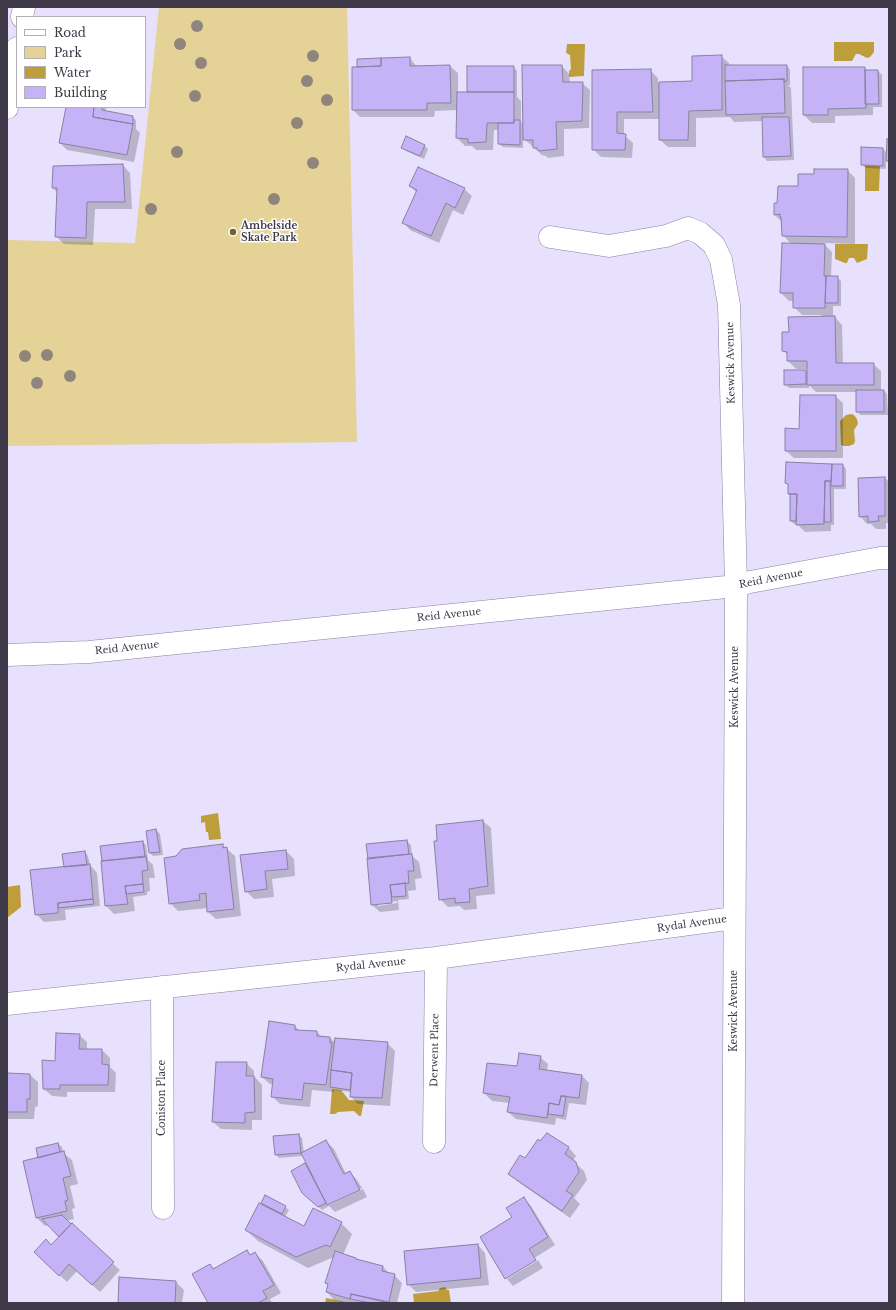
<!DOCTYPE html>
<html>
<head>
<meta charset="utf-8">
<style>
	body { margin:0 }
	#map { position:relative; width:896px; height:1310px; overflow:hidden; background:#e8e1fe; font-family:"Libre Baskerville",serif }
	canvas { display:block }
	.frame { position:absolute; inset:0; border:8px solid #3e3a49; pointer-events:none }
	.legend { position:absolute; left:16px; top:16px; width:130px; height:92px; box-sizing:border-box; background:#fff; border:1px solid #b2b0b6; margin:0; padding:5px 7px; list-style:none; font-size:12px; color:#3e3a49 }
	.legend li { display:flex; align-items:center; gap:8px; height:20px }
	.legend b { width:20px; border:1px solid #b2b0b6 }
</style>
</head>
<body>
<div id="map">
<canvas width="896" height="1310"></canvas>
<div class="frame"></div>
<ul class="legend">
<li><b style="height:5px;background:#fff"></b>Road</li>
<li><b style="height:11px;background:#e5d297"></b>Park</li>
<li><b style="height:11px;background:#bd9e3b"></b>Water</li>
<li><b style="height:11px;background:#c5b2f7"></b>Building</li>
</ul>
</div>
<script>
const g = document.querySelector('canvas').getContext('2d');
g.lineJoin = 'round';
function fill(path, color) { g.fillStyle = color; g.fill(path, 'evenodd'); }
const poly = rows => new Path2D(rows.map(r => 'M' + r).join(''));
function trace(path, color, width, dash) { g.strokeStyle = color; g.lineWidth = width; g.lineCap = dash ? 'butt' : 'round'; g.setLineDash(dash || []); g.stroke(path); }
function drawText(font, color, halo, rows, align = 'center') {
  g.font = font + ' "Libre Baskerville",serif'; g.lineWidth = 3; g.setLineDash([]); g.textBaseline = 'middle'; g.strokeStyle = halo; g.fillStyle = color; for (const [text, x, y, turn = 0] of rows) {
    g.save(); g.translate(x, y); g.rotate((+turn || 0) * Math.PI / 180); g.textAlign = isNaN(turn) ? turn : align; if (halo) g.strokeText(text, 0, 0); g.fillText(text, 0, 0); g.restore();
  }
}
const green = poly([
	[159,7,347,7,357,442,7,446,7,240,135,243]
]);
const water = poly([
	[834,42,874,42,874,52,870,57,867,58,859,54,856,54,852,61,834,61],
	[567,44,585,44,584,76,569,77,569,71,571,69,570,55,566,53],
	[865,165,880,166,879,191,865,191],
	[835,244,868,244,867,259,857,263,854,258,849,258,847,263,845,263,835,259],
	[851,414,854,415,857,419,858,424,854,430,855,441,854,444,849,446,844,446,841,445,840,421,846,415],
	[218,813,221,839,209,840,208,832,206,832,205,822,201,823,201,816],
	[20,885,21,907,7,918,7,887],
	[332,1089,341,1090,349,1100,364,1101,361,1116,359,1116,354,1111,338,1112,335,1114,330,1114],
	[445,1287,447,1290,449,1290,451,1303,414,1303,413,1294,438,1291,440,1288],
	[326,1298,351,1303,325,1303]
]);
const shadow = poly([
	[721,56,729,63,729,66,787,66,790,70,790,85,788,85,791,88,794,160,767,161,764,157,763,121,734,122,730,117,696,118,696,147,668,147,660,140,660,119,624,119,624,135,633,143,632,158,601,157,593,149,593,71,650,70,658,78,658,83,693,82],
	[410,58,417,67,450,66,458,73,458,93,468,93,513,67,517,71,517,97,521,101,521,122,524,125,562,66,569,74,570,83,582,83,590,90,589,128,564,129,564,156,548,158,546,156,542,155,523,138,523,148,503,147,499,144,499,130,494,130,493,150,476,150,472,146,465,146,457,138,458,110,435,111,434,117,360,117,353,110],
	[804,68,864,68,867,71,878,71,882,75,882,107,873,107,873,115,835,116,835,123,812,123,804,115],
	[67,107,106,107,106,112,132,117,136,120,136,129,140,133,134,162,67,150,60,143],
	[889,140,889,163,886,160,886,169,866,168,862,165,883,149,887,153],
	[424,145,428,149,424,159,406,151,403,148],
	[123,165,130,173,132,209,95,209,93,245,64,244,56,236,57,193,53,188],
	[847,170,855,178,855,244,823,243,832,252,831,277,837,277,841,281,841,306,833,306,833,317,835,317,842,325,843,364,873,364,881,371,881,391,884,391,887,394,888,415,861,415,857,412,857,392,816,392,809,385,809,388,789,388,785,384,805,371,808,374,810,369,796,369,788,361,788,355,783,350,822,317,822,315,802,315,794,307,794,301,789,301,781,293,791,244,783,235,782,222,775,215,775,204,778,204,814,175],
	[410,186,464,189,472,196,463,215,453,210,439,243,410,230,403,222,417,193],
	[835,396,843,403,843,458,794,458,786,451,800,430],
	[787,463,843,465,846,469,846,489,834,489,834,525,831,525,831,531,805,532,797,524,794,524,791,521,791,496,789,494,789,486,786,483],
	[885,478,889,482,889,523,886,523,886,529,876,529,871,524,867,524,860,516],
	[483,821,491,828,495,894,476,896,477,909,464,910,460,906,448,907,440,899,438,841],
	[156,830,160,834,163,855,153,856,149,852],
	[407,841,411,845,412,856,419,862,422,878,415,879,416,890,408,891,409,899,398,900,399,910,380,912,372,905,369,859],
	[397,901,397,903,378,906,378,904],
	[143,842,146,845,148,860,153,865,155,878,149,878,150,891,147,892,147,895,133,897,135,911,114,914,106,906,102,862],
	[222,845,235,856,241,916,216,919,208,912,208,908,178,911,170,903],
	[286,851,294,859,295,876,272,879,274,897,254,899,246,891,241,856],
	[85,852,88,856,90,865,97,873,100,906,65,910,66,920,44,922,36,914,65,868],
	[295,1026,300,1031,317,1032,322,1037,330,1038,336,1043,387,1043,395,1051,390,1106,358,1104,351,1097,351,1092,334,1090,334,1092,312,1090,310,1107,280,1104,272,1096,274,1085,270,1084,262,1077],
	[79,1035,87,1042,87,1050,102,1050,110,1058,110,1067,116,1073,115,1092,67,1092,67,1097,52,1096,44,1089,56,1062],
	[540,1057,548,1064,547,1071,582,1076,589,1083,586,1105,569,1103,566,1120,556,1118,555,1125,516,1119,508,1112,510,1103,492,1101,484,1093,518,1068],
	[246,1063,254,1071,254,1076,262,1085,262,1120,252,1120,252,1130,221,1129,213,1122],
	[7,1072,7,1074,30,1075,38,1082,38,1106,35,1107,34,1119,7,1119],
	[547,1134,569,1148,576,1156,573,1161,584,1171,587,1180,574,1198,580,1204,570,1218,517,1181,509,1174,526,1159],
	[299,1135,302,1138,304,1153,326,1141,334,1149,346,1174,350,1172,357,1180,362,1188,329,1203,329,1205,363,1189,367,1197,335,1212,329,1206,322,1210,307,1197,292,1171,307,1163,303,1156,279,1158,276,1154],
	[58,1144,62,1147,63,1153,72,1160,78,1184,70,1186,75,1208,72,1209,74,1219,66,1221,120,1270,100,1292,77,1271,67,1282,43,1260,51,1246,60,1237,49,1225,45,1226,37,1218,24,1162,40,1158],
	[524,1198,531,1206,555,1245,506,1276,506,1278,481,1237,513,1218],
	[262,1203,285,1207,289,1210,285,1217,304,1227,341,1223,352,1234,343,1255,356,1259,358,1261,382,1266,390,1274,394,1275,402,1283,397,1303,347,1303,334,1300,327,1292,329,1285,326,1283,334,1257,308,1268,258,1241,246,1230,266,1206],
	[478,1245,485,1253,489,1285,416,1292,408,1284],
	[246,1251,251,1255,255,1253,263,1261,281,1293,270,1299,272,1303,209,1303,210,1265,214,1269],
	[538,1260,543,1268,513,1286,507,1279],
	[176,1282,184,1290,182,1303,119,1303]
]);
const building = poly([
	[722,55,722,110,689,111,688,140,659,140,659,82,692,81,692,56,722,55],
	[410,57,410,66,450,65,451,103,427,103,427,110,352,110,352,67,381,66,381,58,410,57],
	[381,58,381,66,357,67,357,59,381,58],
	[522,65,562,65,563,82,583,82,582,121,556,122,557,149,539,151,537,148,533,148,533,140,523,140,522,65],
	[725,65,787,65,787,81,784,82,784,79,725,81,725,65],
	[467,66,514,66,514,92,467,92,467,66],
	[803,67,865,67,866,108,828,109,828,115,803,115,803,67],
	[651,69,653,112,617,112,617,133,626,134,625,150,592,150,592,70,651,69],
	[865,70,878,70,879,104,865,104,865,70],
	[784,79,785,113,726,115,725,81,784,79],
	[457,92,514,92,514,123,487,123,486,142,468,143,468,139,456,138,457,92],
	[66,107,94,107,93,117,133,124,127,155,59,143,66,107],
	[94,107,102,107,102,110,133,116,133,124,93,117,94,107],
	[762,117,789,117,791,156,763,157,762,117],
	[514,120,520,120,520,145,498,144,498,123,514,123,514,120],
	[406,136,425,145,420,156,401,148,406,136],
	[887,139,889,139,889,161,886,161,887,139],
	[861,147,883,148,883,166,861,165,861,147],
	[123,164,125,202,87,202,86,238,55,237,57,188,52,188,53,166,123,164],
	[418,167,465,188,455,208,446,203,431,236,402,223,417,190,409,186,418,167],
	[814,169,848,169,847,237,782,236,781,217,780,217,780,214,774,215,774,203,777,203,778,186,798,186,798,174,814,174,814,169],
	[782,243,825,244,824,276,826,276,825,308,793,308,793,293,780,293,782,243],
	[826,276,838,276,838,303,825,303,826,276],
	[835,316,836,363,874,363,874,385,807,385,807,361,787,361,787,352,782,351,782,332,789,332,788,317,835,316],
	[784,370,806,370,806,384,784,385,784,370],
	[856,390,884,390,884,412,856,412,856,390],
	[800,395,836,395,836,451,785,451,785,428,799,429,800,395],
	[786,462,832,464,831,481,825,481,824,524,796,525,797,494,788,494,788,484,785,483,786,462],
	[832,464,843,464,843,486,831,486,832,464],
	[885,477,885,516,878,516,879,521,868,522,868,516,859,517,858,478,885,477],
	[825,481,830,481,831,522,824,522,825,481],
	[790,494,797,494,796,521,790,521,790,494],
	[483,820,488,886,469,889,470,902,455,903,455,898,439,900,434,841,437,841,436,825,483,820],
	[156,829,160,852,149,853,146,831,156,829],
	[407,840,409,854,368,859,366,844,407,840],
	[143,841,145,857,102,861,100,846,143,841],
	[223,844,223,848,227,847,234,909,207,912,206,893,199,894,200,900,169,904,164,858,176,856,182,849,223,844],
	[286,850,288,869,265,871,267,889,245,892,240,855,286,850],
	[85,851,87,865,64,867,62,854,85,851],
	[412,854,414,871,408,871,409,883,390,885,392,903,371,905,367,858,412,854],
	[146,856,148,870,142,871,143,884,125,886,128,904,105,906,101,861,146,856],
	[90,864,93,899,58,903,58,913,35,915,30,870,90,864],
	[405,883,406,896,392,897,390,885,405,883],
	[143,884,144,892,126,894,125,886,143,884],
	[93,899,94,904,58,908,58,903,93,899],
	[269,1021,295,1025,295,1030,317,1031,317,1036,330,1037,330,1043,332,1043,326,1085,304,1083,302,1100,271,1097,273,1079,261,1077,269,1021],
	[56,1033,80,1034,79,1049,102,1049,102,1064,109,1065,108,1085,60,1085,60,1089,43,1089,42,1060,55,1061,56,1033],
	[335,1038,388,1042,382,1098,350,1097,352,1073,331,1070,335,1038],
	[519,1053,541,1056,539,1069,582,1075,579,1098,561,1096,559,1105,549,1103,547,1118,507,1112,510,1097,483,1093,487,1063,517,1066,519,1053],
	[216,1062,247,1062,246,1076,254,1076,255,1112,245,1113,245,1123,212,1122,216,1062],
	[331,1070,352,1073,350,1090,330,1087,331,1070],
	[7,1073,30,1074,30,1099,27,1099,27,1112,7,1112,7,1073],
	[561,1096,566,1096,563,1116,548,1114,549,1103,559,1105,561,1096],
	[547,1133,569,1147,565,1154,576,1162,579,1172,566,1191,573,1195,562,1211,508,1174,520,1155,525,1158,538,1139,540,1141,547,1133],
	[299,1134,301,1153,275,1155,273,1136,299,1134],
	[326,1140,344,1174,350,1171,360,1190,327,1205,301,1153,326,1140],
	[58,1143,60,1152,38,1158,36,1148,58,1143],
	[64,1151,71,1176,63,1178,68,1200,65,1201,67,1211,36,1218,23,1161,64,1151],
	[305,1163,326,1203,318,1207,302,1193,291,1171,305,1163],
	[265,1195,286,1206,282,1214,261,1203,265,1195],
	[524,1197,548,1237,529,1249,536,1260,505,1279,480,1237,512,1217,506,1208,524,1197],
	[259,1203,304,1226,313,1208,342,1222,330,1247,326,1245,296,1257,245,1230,259,1203],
	[62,1215,71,1224,59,1237,42,1219,62,1215],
	[72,1223,114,1262,92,1285,69,1264,59,1276,34,1252,46,1239,51,1245,72,1223],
	[478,1244,481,1278,407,1285,404,1251,478,1244],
	[247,1250,250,1255,255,1252,274,1285,263,1291,267,1298,258,1303,208,1303,192,1274,210,1264,213,1269,247,1250],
	[335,1251,356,1258,356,1259,383,1266,382,1271,395,1274,389,1302,351,1294,350,1299,326,1292,328,1284,325,1283,335,1251],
	[119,1277,176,1281,175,1303,118,1303,119,1277],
	[351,1294,385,1302,385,1303,371,1303,350,1299,351,1294]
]);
const street = poly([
	[22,17,24,7],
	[7,108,17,48],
	[550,237,609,246,666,236,688,228,700,233,714,245,721,260,729,305,736,586,733,1303],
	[7,655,89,652,736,586,750,582,880,558,889,558],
	[162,987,163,1208],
	[7,1004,436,958,734,918],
	[434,1142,436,958]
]);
const trees = [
	[197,26],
	[180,44],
	[313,56],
	[201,63],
	[307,81],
	[195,96],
	[327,100],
	[297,123],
	[177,152],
	[313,163],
	[274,199],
	[151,209],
	[47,355],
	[25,356],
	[70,376],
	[37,383]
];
const markers = [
	[233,232,4,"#726230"]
];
const poiNames = [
	["Ambelside",241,226],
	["Skate Park",241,238]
];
const streetNames = [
	["Keswick Avenue",731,363,-91],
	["Reid Avenue",771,579,-11],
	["Reid Avenue",449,615,-6],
	["Reid Avenue",127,648,-6],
	["Keswick Avenue",735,687,-90],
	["Rydal Avenue",692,924,-8],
	["Rydal Avenue",371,965,-6],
	["Keswick Avenue",734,1011,-90],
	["Derwent Place",435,1050,-89],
	["Coniston Place",162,1098,-90]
];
fill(green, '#e5d297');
fill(water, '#bd9e3b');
fill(shadow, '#0003');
fill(building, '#c5b2f7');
trace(building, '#8981a1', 1);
trace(street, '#8980a1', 23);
trace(street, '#fff', 22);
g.fillStyle = '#8f857c';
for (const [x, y] of trees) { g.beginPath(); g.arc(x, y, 6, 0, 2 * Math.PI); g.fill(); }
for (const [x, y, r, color] of markers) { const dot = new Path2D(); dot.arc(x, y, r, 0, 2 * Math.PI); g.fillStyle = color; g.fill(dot); trace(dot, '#fff', 1.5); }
drawText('bold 10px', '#3e3a49', '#fff', poiNames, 'left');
drawText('10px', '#3e3a49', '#fff', streetNames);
</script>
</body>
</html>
